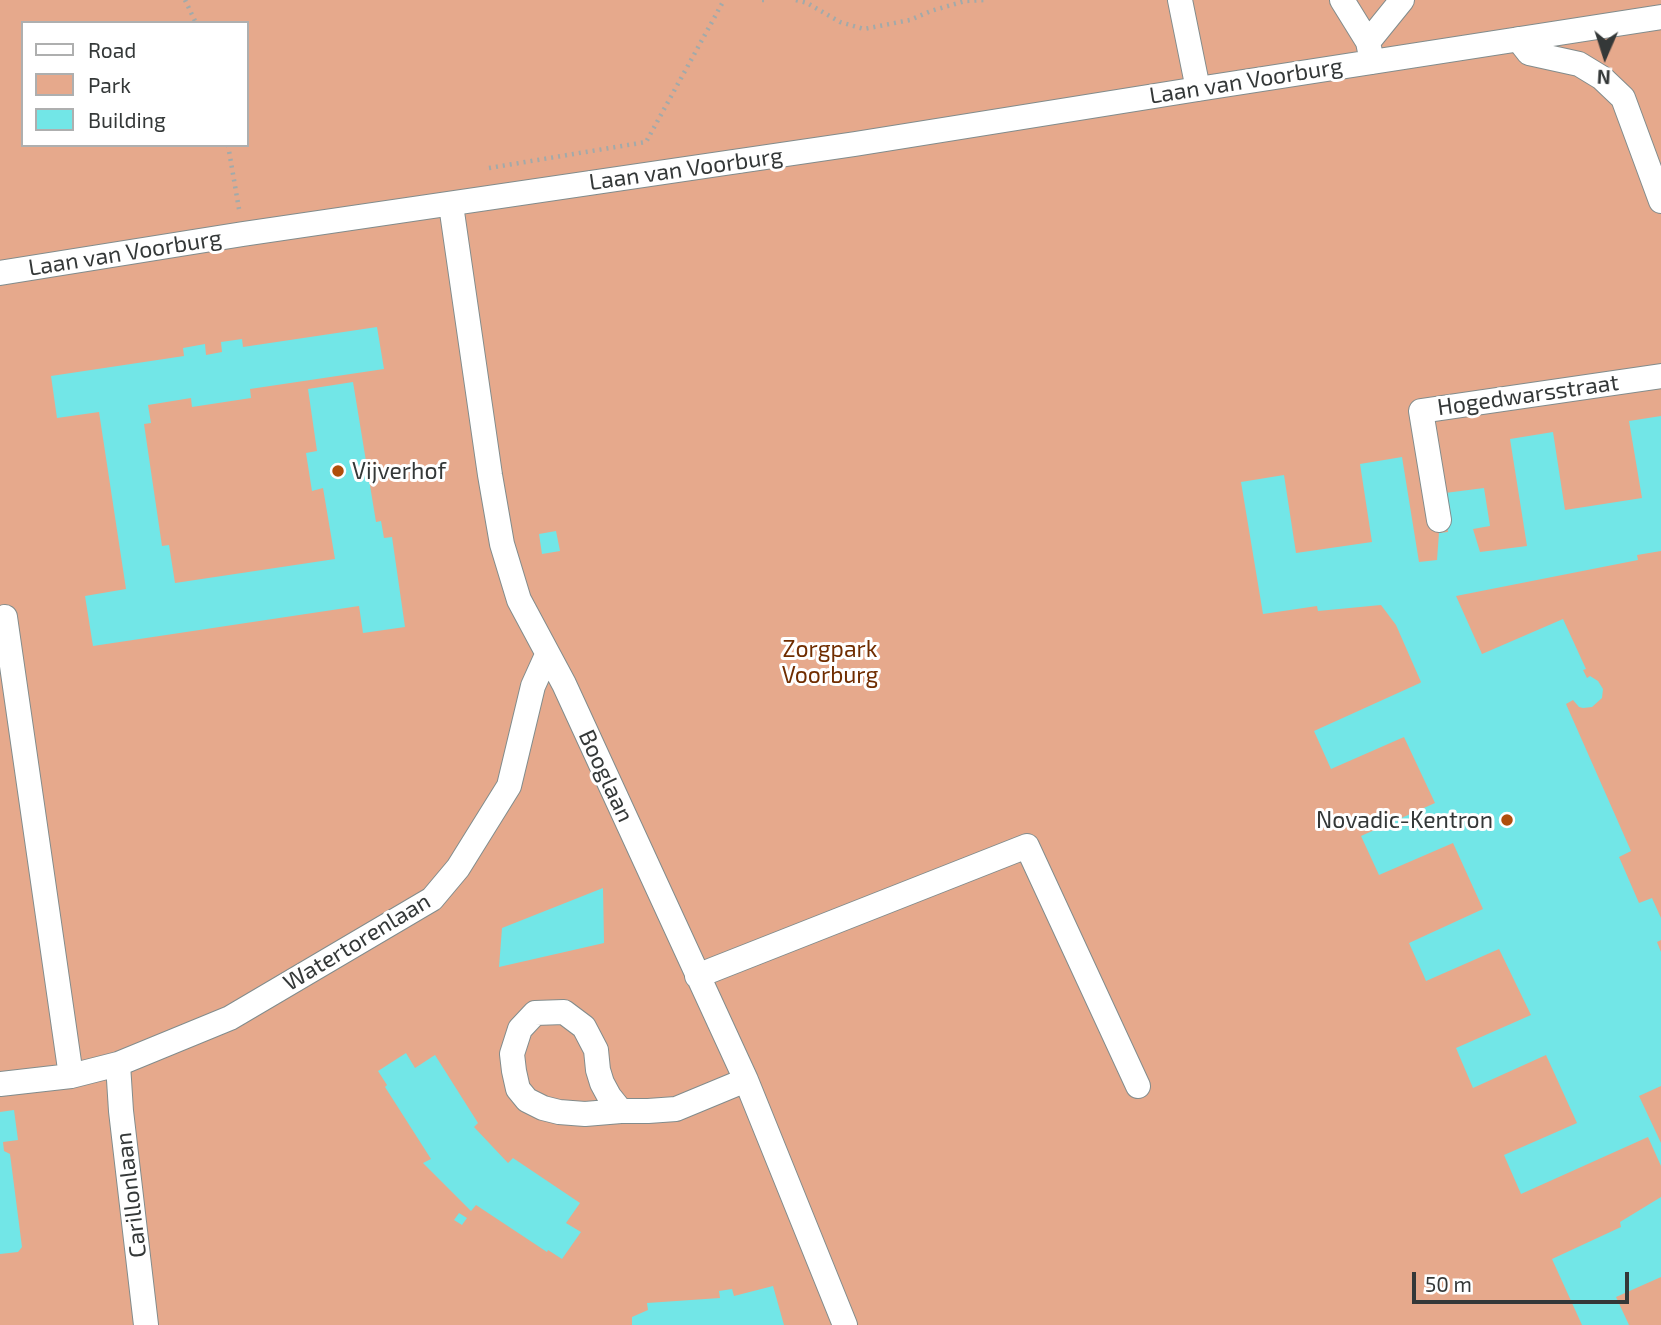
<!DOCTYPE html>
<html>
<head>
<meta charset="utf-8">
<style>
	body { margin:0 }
	#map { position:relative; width:1661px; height:1325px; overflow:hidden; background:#e2eded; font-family:"Exo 2",sans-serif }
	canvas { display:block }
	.legend { position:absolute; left:21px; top:21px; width:228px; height:126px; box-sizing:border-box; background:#fff; border:2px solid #aeafaf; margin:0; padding:9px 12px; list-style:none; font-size:21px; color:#343838 }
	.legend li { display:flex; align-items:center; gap:14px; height:35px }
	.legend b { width:35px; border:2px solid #aeafaf }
	.north { position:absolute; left:1570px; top:21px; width:70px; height:70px; -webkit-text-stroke:5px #fff; paint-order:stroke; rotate:183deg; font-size:19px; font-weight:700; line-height:28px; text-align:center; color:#343838 }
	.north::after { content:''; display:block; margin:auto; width:24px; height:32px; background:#343838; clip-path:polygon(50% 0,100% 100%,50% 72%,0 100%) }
	.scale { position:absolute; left:1412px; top:1272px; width:217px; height:32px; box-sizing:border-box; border:4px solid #343838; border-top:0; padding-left:9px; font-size:21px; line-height:24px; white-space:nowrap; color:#343838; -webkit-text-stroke:5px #fff; paint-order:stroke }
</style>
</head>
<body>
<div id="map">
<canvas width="1661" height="1325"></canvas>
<ul class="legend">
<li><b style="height:9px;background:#fff"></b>Road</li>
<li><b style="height:19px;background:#e6a98c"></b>Park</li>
<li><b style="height:19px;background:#72e6e7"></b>Building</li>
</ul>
<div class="north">N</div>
<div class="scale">50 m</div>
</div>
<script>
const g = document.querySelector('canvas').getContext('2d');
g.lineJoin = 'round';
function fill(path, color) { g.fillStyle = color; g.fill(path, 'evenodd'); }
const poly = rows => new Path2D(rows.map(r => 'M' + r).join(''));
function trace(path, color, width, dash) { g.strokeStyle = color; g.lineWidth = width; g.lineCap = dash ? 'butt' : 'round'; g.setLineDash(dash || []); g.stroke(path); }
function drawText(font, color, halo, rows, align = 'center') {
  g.font = font + ' "Exo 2",sans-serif'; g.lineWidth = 6; g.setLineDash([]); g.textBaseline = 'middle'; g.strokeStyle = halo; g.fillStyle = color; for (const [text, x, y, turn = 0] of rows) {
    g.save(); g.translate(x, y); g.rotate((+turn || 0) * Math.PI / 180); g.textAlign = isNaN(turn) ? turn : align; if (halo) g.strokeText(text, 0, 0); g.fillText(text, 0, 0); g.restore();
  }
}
const green = poly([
	[0,0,1661,0,1661,1325,0,1325],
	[23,23,247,23,247,145,23,145]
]);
const building = poly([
	[377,327,384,369,250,389,251,398,192,407,191,398,148,405,151,423,144,424,162,546,169,545,175,583,335,559,323,488,312,491,306,453,317,451,308,389,353,382,376,522,381,521,384,538,392,537,405,627,363,633,359,606,93,646,85,596,126,589,99,412,57,418,51,376,184,356,183,348,205,344,206,355,222,352,221,342,242,339,243,347],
	[1661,416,1661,551,1637,555,1638,560,1456,596,1482,654,1563,619,1586,669,1583,670,1587,678,1590,676,1598,681,1603,689,1602,698,1592,707,1583,708,1579,707,1573,700,1566,704,1631,851,1619,857,1639,903,1652,898,1661,918,1661,940,1657,942,1661,952,1661,1086,1639,1096,1661,1143,1661,1166,1648,1137,1521,1194,1504,1155,1577,1123,1546,1055,1473,1088,1456,1048,1531,1015,1499,949,1426,981,1423,974,1409,943,1483,909,1453,843,1379,875,1361,836,1435,803,1404,737,1331,769,1314,731,1420,683,1421,682,1396,625,1381,605,1318,611,1317,606,1263,614,1241,482,1284,475,1296,553,1372,542,1360,464,1402,457,1419,562,1437,560,1439,533,1448,532,1443,493,1445,493,1484,488,1490,526,1473,529,1480,552,1527,546,1510,439,1553,432,1565,510,1642,498,1629,421],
	[556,531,560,551,542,554,539,534],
	[603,888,604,943,499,967,502,928],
	[406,1053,415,1068,435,1055,478,1123,474,1127,508,1163,513,1158,580,1203,566,1223,581,1232,562,1259,548,1250,547,1252,476,1205,471,1211,423,1163,431,1159,385,1087,387,1085,378,1071],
	[14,1110,18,1140,3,1142,4,1151,10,1154,22,1247,18,1252,0,1254,0,1112],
	[1661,1197,1661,1277,1616,1297,1629,1325,1582,1325,1552,1259,1621,1227,1620,1222],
	[459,1213,467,1218,462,1225,454,1220],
	[773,1286,784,1325,632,1325,632,1317,648,1310,647,1303,720,1298,719,1291,732,1289,734,1296]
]);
const path = poly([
	[185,0,196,23],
	[762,0,766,0],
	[796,0,807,3,840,22,864,29,910,20,931,11,965,1,985,0],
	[228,145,239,209],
	[489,168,646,142,724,0]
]);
const street = poly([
	[1180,0,1198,89],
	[1342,0,1368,42],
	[1518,39,1529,53,1579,64,1602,78,1623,98,1661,201],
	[1372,62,1368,42,1402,0],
	[451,205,490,475,502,544,519,600,564,684,746,1080,845,1325],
	[0,273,243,234,855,144,1198,89,1661,17],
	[1439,520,1421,411,1661,376],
	[5,617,71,1076,118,1064,230,1018,432,899,458,868,509,786,533,686,547,655],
	[697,976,1027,846,1138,1086],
	[118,1064,121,1111,146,1325],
	[0,1084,71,1076],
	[621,1111,609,1096,602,1083,598,1070,596,1050,584,1027,564,1012,535,1013,520,1029,512,1054,514,1071,518,1089,527,1100,543,1108,559,1112,585,1114,621,1111,648,1111,676,1109,746,1080]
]);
const markers = [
	[338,471,7,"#af4e0c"],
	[1507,820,7,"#af4e0c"]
];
const streetNames = [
	["Laan van Voorburg",1246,81,-9],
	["Laan van Voorburg",686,169,-8],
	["Laan van Voorburg",125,253,-9],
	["Hogedwarsstraat",1528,395,-8],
	["Booglaan",606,776,65],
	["Watertorenlaan",357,942,-31],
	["Carillonlaan",131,1195,-97]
];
const poiNames = [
	["Vijverhof",352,471],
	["Novadic-Kentron",1493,820,"right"]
];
const parkNames = [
	["Zorgpark",830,649],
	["Voorburg",830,675]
];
fill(green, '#e6a98c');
fill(building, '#72e6e7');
trace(street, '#828c8c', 26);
trace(path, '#a2aaaa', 4.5, [2, 5]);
trace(street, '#fff', 24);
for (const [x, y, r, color] of markers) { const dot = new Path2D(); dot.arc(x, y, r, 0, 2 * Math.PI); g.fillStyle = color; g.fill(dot); trace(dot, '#fff', 2.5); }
drawText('23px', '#343838', '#fff', streetNames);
drawText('23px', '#343838', '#fff', poiNames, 'left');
drawText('23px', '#702d00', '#fff', parkNames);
</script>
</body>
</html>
